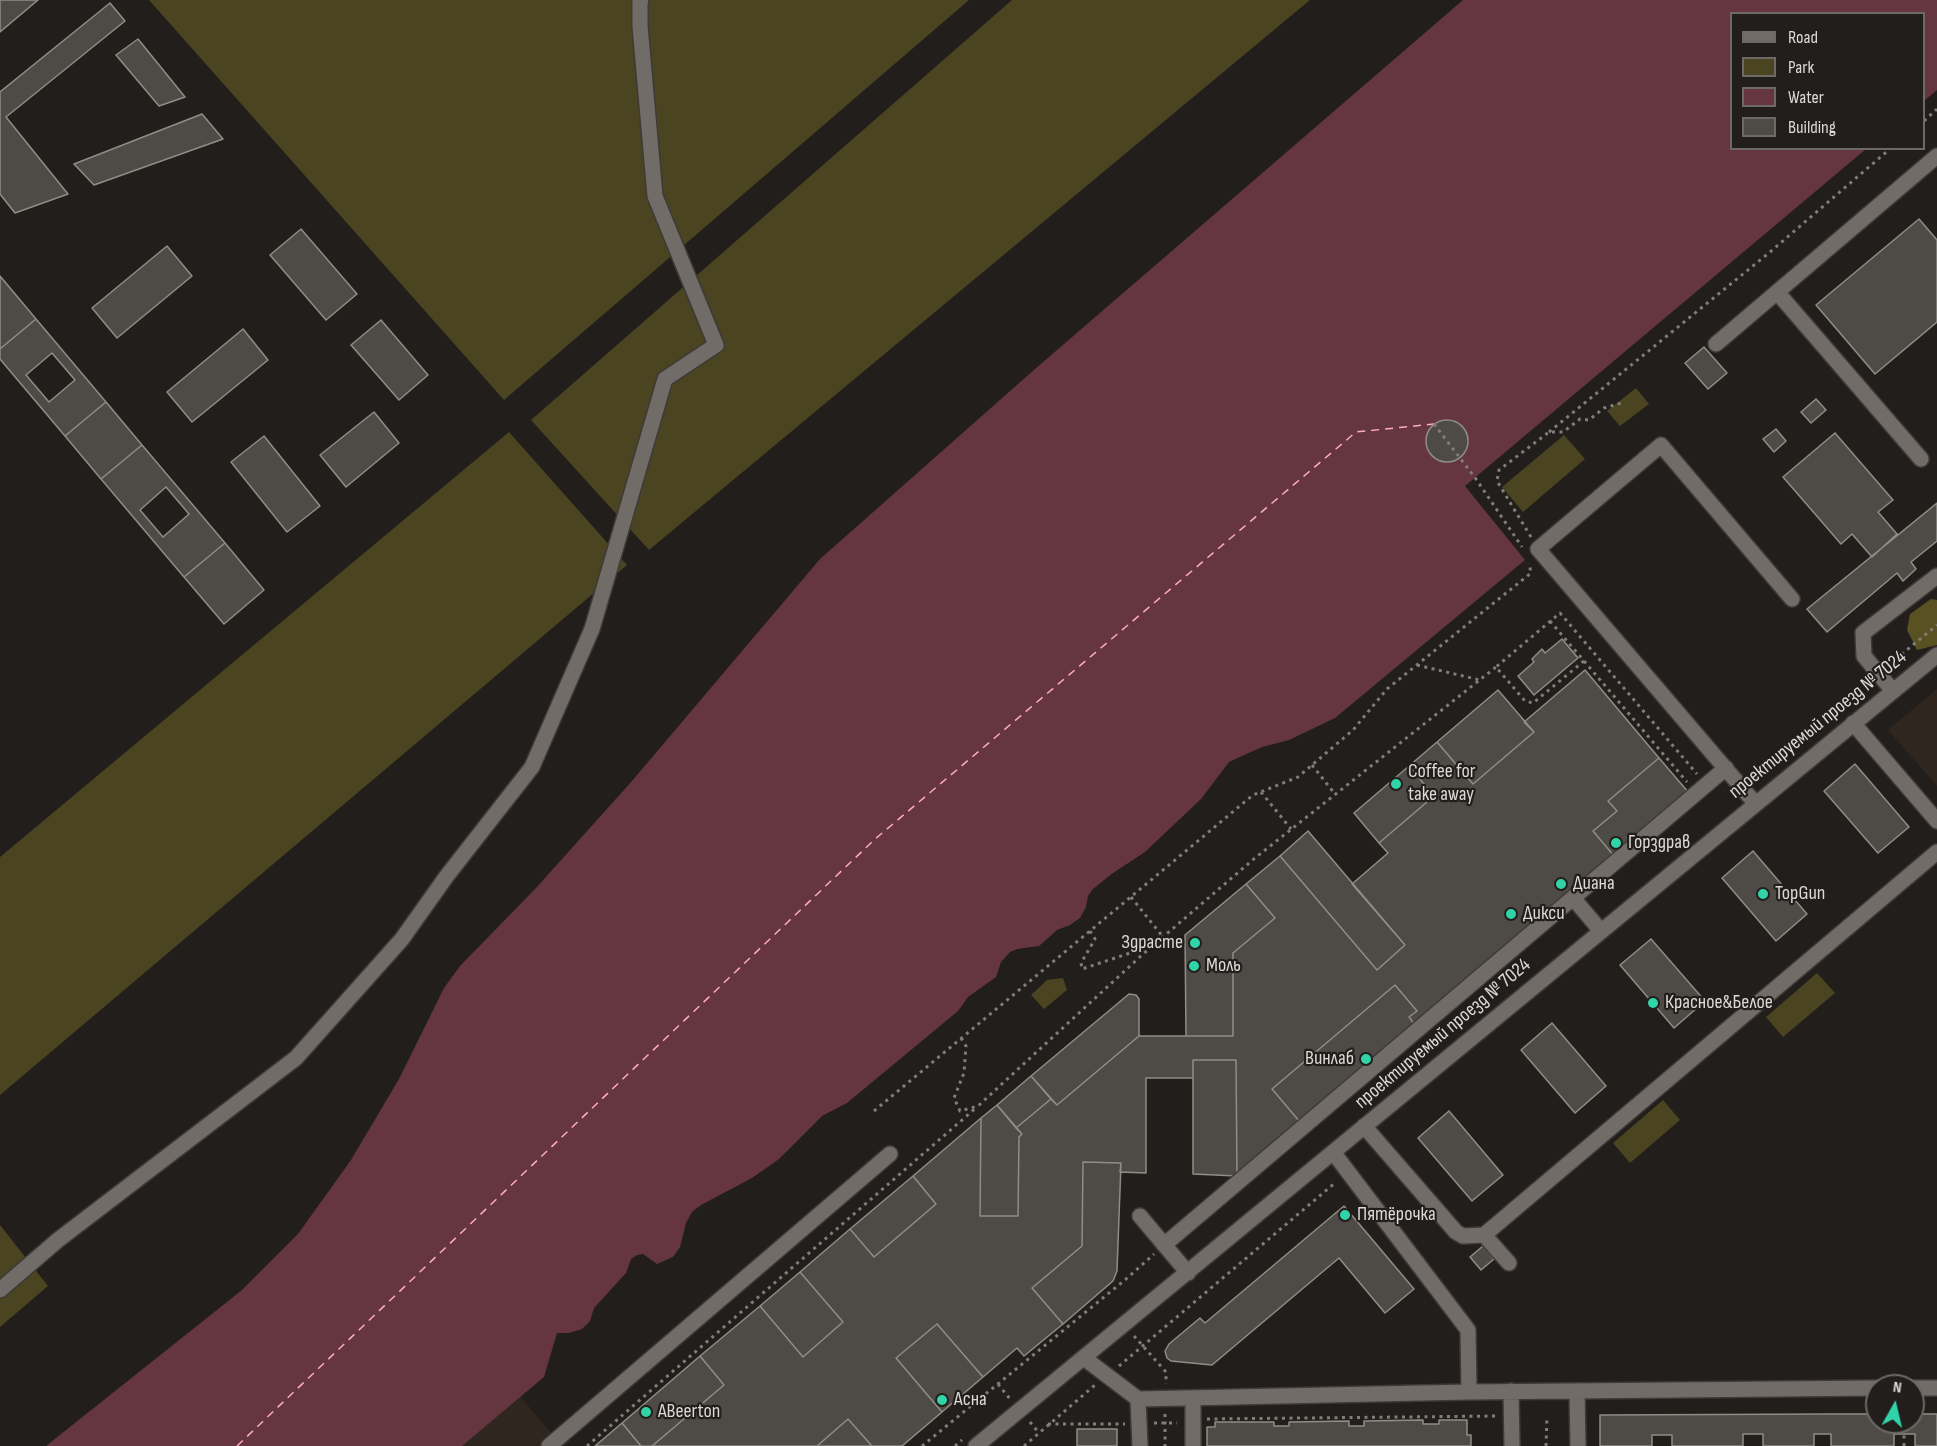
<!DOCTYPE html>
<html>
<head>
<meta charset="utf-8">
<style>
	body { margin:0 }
	#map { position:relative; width:1937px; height:1446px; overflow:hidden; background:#221e1b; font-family:"Sofia Sans Condensed",sans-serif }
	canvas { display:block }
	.legend { position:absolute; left:1730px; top:12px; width:195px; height:138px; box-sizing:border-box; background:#221e1b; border:2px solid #6c6966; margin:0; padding:8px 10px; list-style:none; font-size:18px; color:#dcd9d7 }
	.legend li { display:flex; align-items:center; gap:12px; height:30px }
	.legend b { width:30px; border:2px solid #6c6966 }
	.north { position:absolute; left:1865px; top:1374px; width:60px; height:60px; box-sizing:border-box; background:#221e1b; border:2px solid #6c6966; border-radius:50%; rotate:8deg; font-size:16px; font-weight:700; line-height:24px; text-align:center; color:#dcd9d7 }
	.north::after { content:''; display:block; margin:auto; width:21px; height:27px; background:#31d4a9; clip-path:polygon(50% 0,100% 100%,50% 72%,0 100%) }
</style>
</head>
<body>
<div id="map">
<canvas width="1937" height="1446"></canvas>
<ul class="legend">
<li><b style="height:8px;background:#726c69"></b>Road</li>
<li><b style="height:16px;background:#4a4421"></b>Park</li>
<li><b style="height:16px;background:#653640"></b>Water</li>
<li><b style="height:16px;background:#4e4a46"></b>Building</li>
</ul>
<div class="north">N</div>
</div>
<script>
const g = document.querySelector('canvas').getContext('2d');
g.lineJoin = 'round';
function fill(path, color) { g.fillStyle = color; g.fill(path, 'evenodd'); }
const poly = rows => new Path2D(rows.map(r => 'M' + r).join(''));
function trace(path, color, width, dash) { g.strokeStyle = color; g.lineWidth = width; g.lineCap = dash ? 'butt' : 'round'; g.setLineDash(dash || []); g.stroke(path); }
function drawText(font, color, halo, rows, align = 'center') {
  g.font = font + ' "Sofia Sans Condensed",sans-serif'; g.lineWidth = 4.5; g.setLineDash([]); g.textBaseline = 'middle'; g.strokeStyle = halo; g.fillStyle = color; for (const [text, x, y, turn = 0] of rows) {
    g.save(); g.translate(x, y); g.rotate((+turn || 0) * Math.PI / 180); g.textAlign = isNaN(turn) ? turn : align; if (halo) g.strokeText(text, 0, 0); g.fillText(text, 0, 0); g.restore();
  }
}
const built = poly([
	[1937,689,1937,786,1888,730],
	[520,1396,562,1446,462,1446]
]);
const green = poly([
	[149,0,969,0,504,400],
	[1012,0,1310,0,649,550,531,420],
	[1636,388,1649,404,1620,426,1607,411],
	[509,432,627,565,0,1095,0,857],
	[1564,435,1585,459,1523,512,1502,487],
	[1817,973,1835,993,1783,1037,1766,1017],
	[1063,978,1067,990,1044,1009,1031,995,1047,980],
	[1663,1100,1680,1120,1630,1163,1613,1143],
	[0,1225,48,1286,0,1327]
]);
const forest = poly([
	[1931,599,1937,600,1937,645,1917,650,1907,630,1910,614]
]);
const water = poly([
	[1463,0,1937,0,1937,90,1924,101,1924,14,1732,14,1732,148,1866,149,1465,486,1525,560,1335,718,1289,740,1262,747,1229,762,1201,799,1145,852,1113,873,1093,889,1088,896,1086,907,1080,918,1070,925,1057,930,1039,946,1017,949,1010,952,1001,962,996,977,968,997,958,1011,847,1103,822,1116,779,1159,752,1178,701,1205,692,1212,686,1223,680,1247,673,1257,657,1264,643,1254,637,1255,631,1259,626,1273,594,1308,590,1321,582,1329,569,1333,557,1333,544,1377,462,1446,46,1446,242,1290,298,1234,351,1160,399,1079,444,988,460,966,536,888,632,781,820,559,1035,369]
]);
const ferry = poly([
	[237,1446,874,840,1356,432,1434,424]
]);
const building = poly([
	[0,0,38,0,0,32,0,0],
	[110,3,125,21,6,117,68,194,15,213,0,194,0,92,110,3],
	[138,39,185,97,159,106,116,55,138,39],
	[202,114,223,139,94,185,74,164,202,114],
	[1919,219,1937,240,1937,322,1875,374,1816,305,1919,219],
	[301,229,357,294,326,320,270,255,301,229],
	[167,246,192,276,117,338,92,308,167,246],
	[0,276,36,319,0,349,0,276],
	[36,319,106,402,65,436,0,359,0,349,36,319],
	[52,353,75,380,49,402,26,375,52,353],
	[381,320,428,375,399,400,351,345,381,320],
	[243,329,268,360,192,422,167,392,243,329],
	[1704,347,1727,373,1708,389,1685,363,1704,347],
	[1816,399,1826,410,1811,423,1801,412,1816,399],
	[106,402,142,445,101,479,65,436,106,402],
	[374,412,399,443,346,487,320,455,374,412],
	'1426 441a21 21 0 1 1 42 0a21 21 0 1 1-42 0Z',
	[1776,429,1786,441,1774,452,1763,439,1776,429],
	[1835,433,1893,500,1878,512,1897,534,1872,557,1852,534,1841,544,1783,477,1835,433],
	[264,436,320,506,287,532,231,462,264,436],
	[142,445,225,543,184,577,101,479,142,445],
	[166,487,189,514,163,537,140,510,166,487],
	[1937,503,1937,541,1911,562,1916,569,1903,581,1897,573,1827,632,1807,609,1937,503],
	[225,543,264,590,224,624,184,577,225,543],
	[1562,639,1578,658,1534,695,1518,676,1534,662,1532,659,1542,649,1545,653,1562,639],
	[1585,670,1659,758,1608,801,1617,811,1593,831,1614,856,1415,1025,1409,1017,1417,1011,1395,985,1272,1089,1300,1122,1237,1176,1236,1060,1193,1060,1193,1078,1146,1078,1146,1173,1120,1172,1121,1163,1083,1162,1082,1246,1032,1288,1063,1324,1024,1356,1017,1348,983,1377,937,1324,896,1358,942,1412,902,1446,872,1446,848,1419,817,1446,652,1446,724,1385,700,1356,760,1306,803,1357,843,1322,800,1272,850,1229,874,1257,936,1204,913,1176,981,1118,980,1216,1018,1216,1019,1137,1022,1134,1016,1128,1051,1099,1057,1105,1139,1036,1233,1036,1233,953,1275,918,1246,884,1280,856,1377,970,1405,945,1352,884,1388,853,1379,843,1434,796,1409,766,1437,742,1473,784,1534,732,1524,722,1585,670],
	[1498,690,1534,732,1473,784,1437,742,1498,690],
	[1659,758,1689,793,1614,856,1593,831,1617,811,1608,801,1659,758],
	[1855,764,1909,827,1878,853,1824,791,1855,764],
	[1409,766,1434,796,1379,843,1354,813,1409,766],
	[1308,831,1405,945,1377,970,1280,856,1308,831],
	[1753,851,1807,914,1776,941,1722,878,1753,851],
	[1246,884,1275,918,1233,953,1233,1036,1186,1036,1185,935,1246,884],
	[1651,939,1705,1001,1674,1028,1620,965,1651,939],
	[1395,985,1417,1011,1409,1017,1415,1025,1300,1122,1272,1089,1395,985],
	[1129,994,1136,995,1139,999,1139,1036,1057,1105,1031,1076,1129,994],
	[1552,1023,1606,1086,1575,1113,1521,1050,1552,1023],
	[1193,1060,1236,1060,1237,1176,1193,1174,1193,1060],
	[1031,1076,1051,1099,1016,1128,997,1105,1031,1076],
	[997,1105,1022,1134,1019,1137,1018,1216,980,1216,981,1118,997,1105],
	[1449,1111,1503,1175,1472,1201,1418,1138,1449,1111],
	[1083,1162,1121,1163,1117,1271,1113,1281,1063,1324,1032,1288,1082,1246,1083,1162],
	[913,1176,936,1204,874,1257,850,1229,913,1176],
	[1344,1206,1414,1289,1385,1313,1339,1258,1212,1365,1171,1361,1167,1358,1165,1351,1169,1344,1200,1318,1205,1323,1344,1206],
	[1483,1246,1494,1259,1481,1270,1470,1257,1483,1246],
	[800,1272,843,1322,803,1357,760,1306,800,1272],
	[937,1324,983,1377,942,1412,896,1358,937,1324],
	[700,1356,724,1385,652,1446,641,1446,622,1423,700,1356],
	[1831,1414,1877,1414,1877,1422,1913,1422,1913,1414,1937,1414,1937,1446,1915,1446,1915,1434,1894,1434,1894,1446,1831,1446,1831,1434,1814,1434,1814,1446,1763,1446,1763,1434,1743,1434,1743,1446,1672,1446,1672,1435,1652,1435,1652,1446,1600,1446,1600,1415,1831,1414],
	[848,1419,872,1446,817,1446,848,1419],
	[1423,1420,1423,1424,1439,1424,1439,1420,1467,1420,1467,1435,1471,1435,1471,1446,1207,1446,1207,1427,1215,1427,1215,1422,1274,1422,1274,1426,1289,1426,1289,1422,1349,1421,1349,1426,1364,1426,1364,1421,1423,1420],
	[622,1423,641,1446,595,1446,622,1423],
	[1077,1429,1117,1429,1117,1446,1077,1446,1077,1429]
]);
const path = poly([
	[1924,121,1937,109],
	[1434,424,1476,479,1522,547],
	[1549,432,1770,252,1891,148],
	[1531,537,1497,481,1499,470,1549,432,1563,432,1580,419,1589,420,1604,408,1621,403],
	[1550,621,1687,782],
	[1584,661,1533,703,1525,701,1496,667,1560,613,1697,774],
	[1890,664,1937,625],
	[1417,665,1480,680],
	[1312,765,1335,794],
	[1261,792,1291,829],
	[1131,897,1163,937],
	[1090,931,1095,939,1081,963,1082,969,1151,946],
	[961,1038,966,1046,964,1073,954,1098,960,1111,978,1106,1142,955,1255,858,1496,667],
	[874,1111,1253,795,1298,777,1353,730,1387,689,1531,573,1529,563],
	[1134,1336,1166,1372,1166,1384],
	[1119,1366,1336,1182],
	[998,1384,1010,1399],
	[1165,1414,1165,1446],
	[1207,1419,1498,1416],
	[1030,1422,1039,1433],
	[1154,1423,1177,1423],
	[1048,1424,1125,1424],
	[587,1446,977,1107],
	[922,1446,1126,1279,1154,1254],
	[955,1446,962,1440],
	[1024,1446,1095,1385],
	[1546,1446,1547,1416],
	[1904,1446,1904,1434]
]);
const minor = poly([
	[1777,292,1921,459],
	[1716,344,1937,156],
	[1893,691,1864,656,1863,633,1937,576],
	[1853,723,1937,821],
	[1755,803,1538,549,1661,445,1792,599],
	[1573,898,1601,931],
	[1364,1126,1456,1232,1463,1236,1484,1235,1937,852],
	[1333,1152,1468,1330,1469,1392],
	[1140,1216,1188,1273],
	[1484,1235,1509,1263],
	[1164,1245,1726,768],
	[0,1290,58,1240,296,1058,402,939,446,877,532,767,592,629,665,379,716,345,655,196,640,26,640,1,641,0],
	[1084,1358,1138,1399,1469,1392,1877,1388],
	[1913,1388,1937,1388],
	[1511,1391,1512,1446],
	[1577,1391,1578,1446],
	[1138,1399,1140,1446],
	[1193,1399,1193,1446],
	[549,1446,890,1154],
	[976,1446,1937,655]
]);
const markers = [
	[1396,784,6,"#31d4a9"],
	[1616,843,6,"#31d4a9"],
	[1561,884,6,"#31d4a9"],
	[1763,894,6,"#31d4a9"],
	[1511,914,6,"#31d4a9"],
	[1195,943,6,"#31d4a9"],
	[1194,966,6,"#31d4a9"],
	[1653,1003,6,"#31d4a9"],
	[1366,1059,6,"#31d4a9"],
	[1345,1215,6,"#31d4a9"],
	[942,1400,6,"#31d4a9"],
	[646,1412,6,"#31d4a9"]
];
const streetNames = [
	["проектируемый проезд № 7024",1818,725,-39],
	["проектируемый проезд № 7024",1443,1034,-40]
];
const poiNames = [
	["Coffee for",1408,772],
	["take away",1408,795],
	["Горздрав",1628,843],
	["Диана",1573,884],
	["TopGun",1775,894],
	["Дикси",1523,914],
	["Здрасте",1183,943,"right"],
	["Моль",1206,966],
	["Красное&Белое",1665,1003],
	["Винлаб",1354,1059,"right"],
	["Пятёрочка",1357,1215],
	["Асна",954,1400],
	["ABeerton",658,1412]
];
fill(built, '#302620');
fill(green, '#4a4421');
fill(forest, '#595122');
fill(water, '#653640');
trace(ferry, '#feacbb', 1.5, [8, 6]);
fill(building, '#4e4a46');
trace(building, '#908d87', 1.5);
trace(minor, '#3e3a38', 18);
trace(path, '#817d7b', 3, [3, 4.5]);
trace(minor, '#726c69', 15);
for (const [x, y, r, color] of markers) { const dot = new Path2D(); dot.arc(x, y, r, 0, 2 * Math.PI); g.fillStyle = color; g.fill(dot); trace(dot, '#221e1b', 2); }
drawText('20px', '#dcd9d7', '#221e1b', streetNames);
drawText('20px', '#dcd9d7', '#221e1b', poiNames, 'left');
</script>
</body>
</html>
